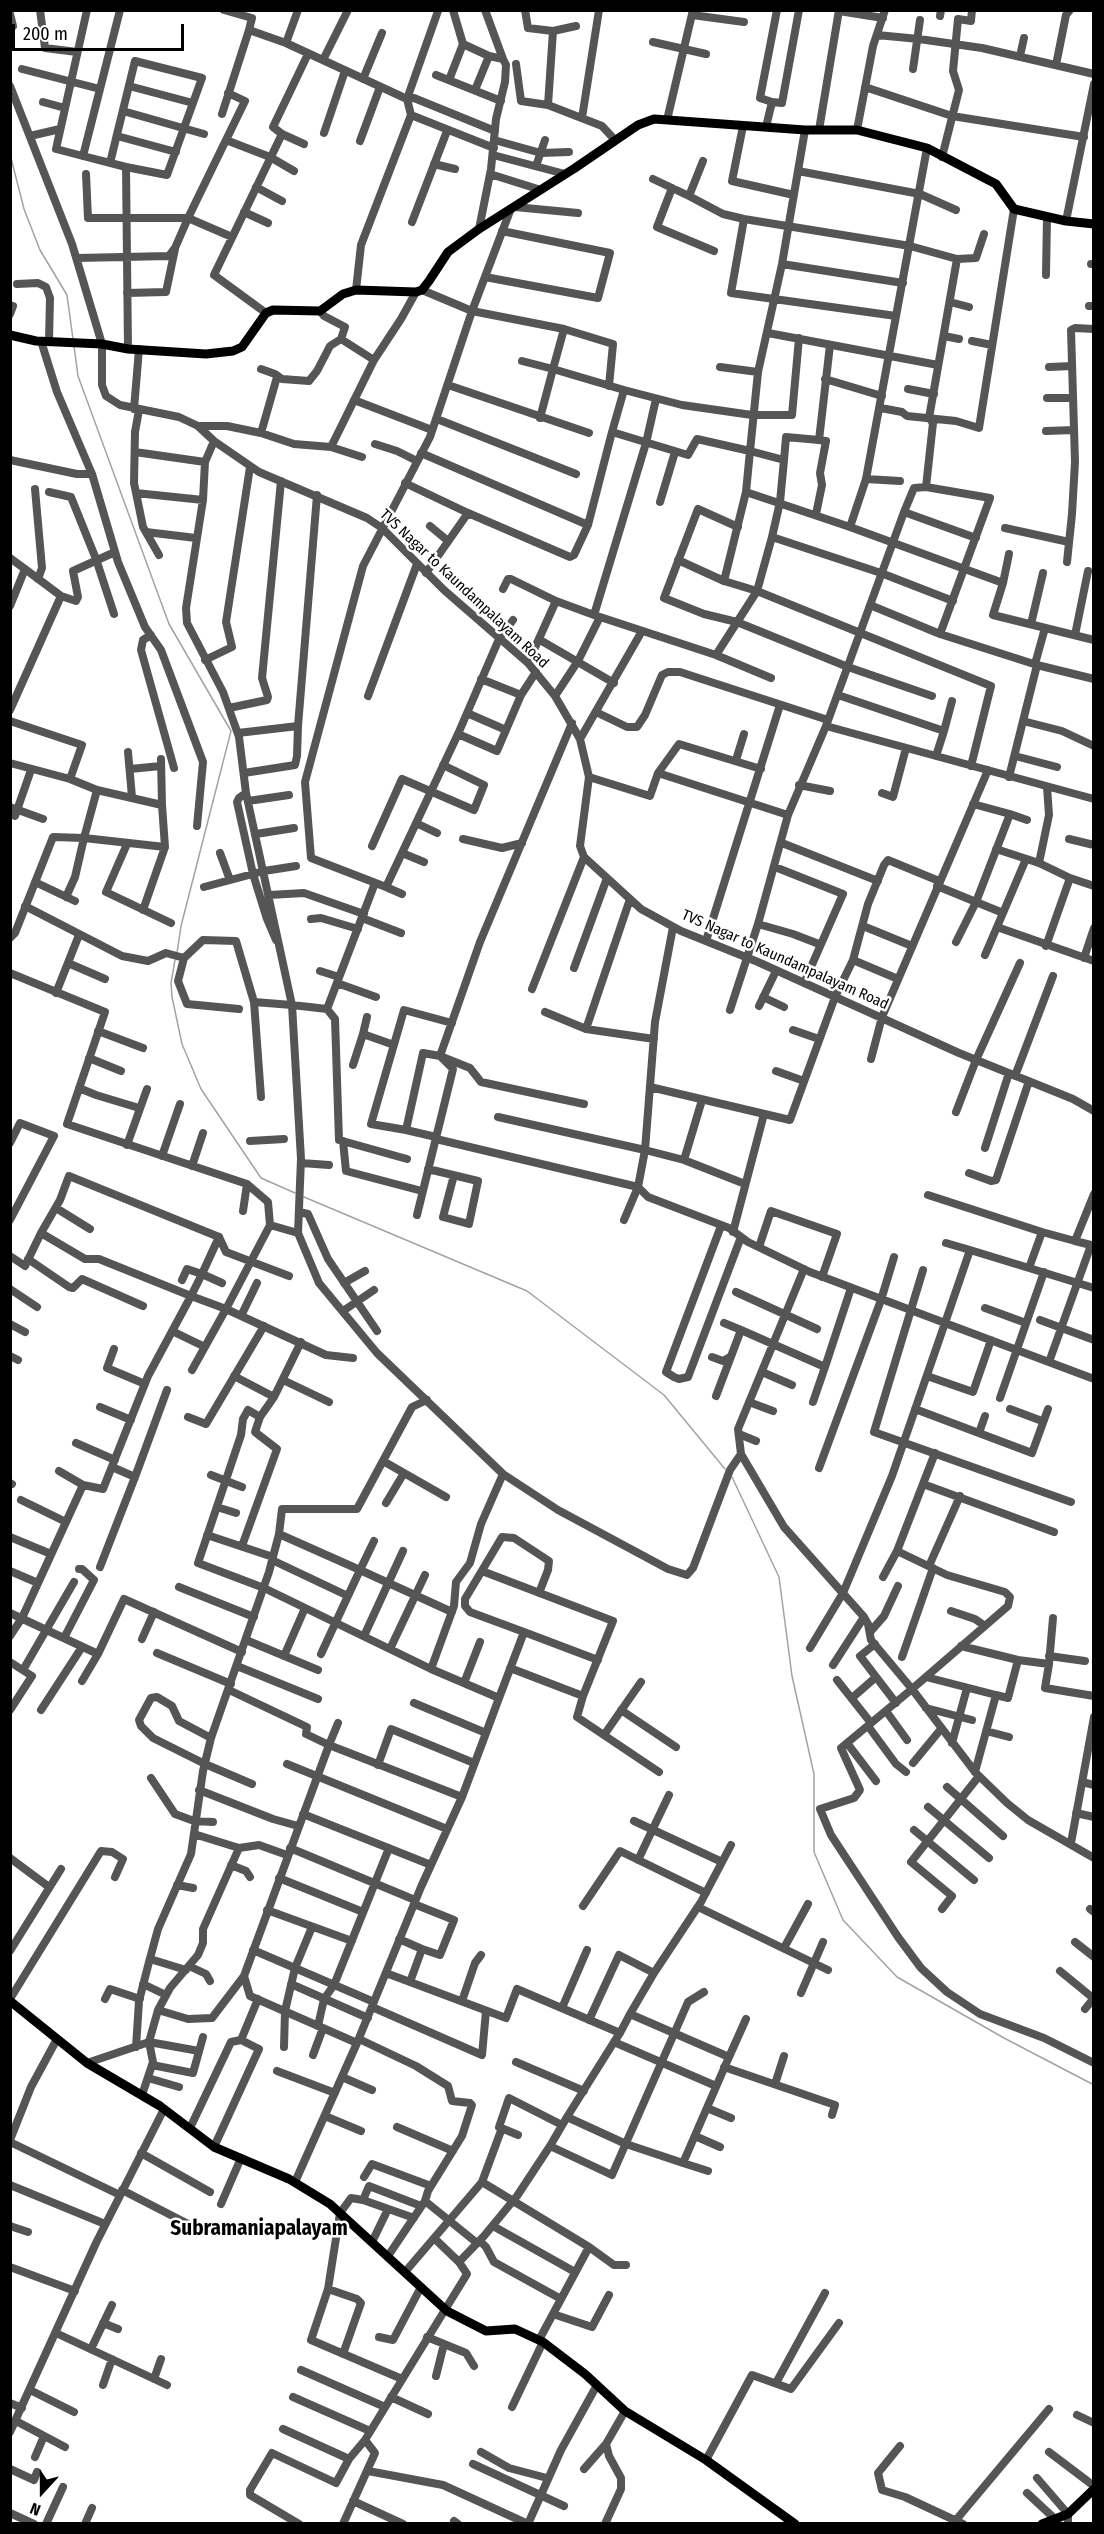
<!DOCTYPE html>
<html>
<head>
<meta charset="utf-8">
<style>
	body { margin:0 }
	#map { position:relative; width:1104px; height:2534px; overflow:hidden; background:#fff; font-family:"Fira Sans Condensed",sans-serif }
	canvas { display:block }
	.frame { position:absolute; inset:0; border:12px solid #000; pointer-events:none }
	.north { position:absolute; left:12px; top:2462px; width:60px; height:60px; -webkit-text-stroke:4px #fff; paint-order:stroke; rotate:201deg; font-size:16px; font-weight:700; line-height:24px; text-align:center; color:#000 }
	.north::after { content:''; display:block; margin:auto; width:21px; height:27px; background:#000; clip-path:polygon(50% 0,100% 100%,50% 72%,0 100%) }
	.scale { position:absolute; left:12px; top:24px; width:172px; height:27px; box-sizing:border-box; border:3px solid #000; border-top:0; padding-left:8px; font-size:18px; line-height:21px; white-space:nowrap; color:#000; -webkit-text-stroke:4px #fff; paint-order:stroke }
</style>
</head>
<body>
<div id="map">
<canvas width="1104" height="2534"></canvas>
<div class="frame"></div>
<div class="north">N</div>
<div class="scale">200 m</div>
</div>
<script>
const g = document.querySelector('canvas').getContext('2d');
g.lineJoin = 'round';
const poly = rows => new Path2D(rows.map(r => 'M' + r).join(''));
function trace(path, color, width, dash) { g.strokeStyle = color; g.lineWidth = width; g.lineCap = dash ? 'butt' : 'round'; g.setLineDash(dash || []); g.stroke(path); }
function drawText(font, color, halo, rows, align = 'center') {
  g.font = font + ' "Fira Sans Condensed",sans-serif'; g.lineWidth = 5; g.setLineDash([]); g.textBaseline = 'middle'; g.strokeStyle = halo; g.fillStyle = color; for (const [text, x, y, turn = 0] of rows) {
    g.save(); g.translate(x, y); g.rotate((+turn || 0) * Math.PI / 180); g.textAlign = isNaN(turn) ? turn : align; if (halo) g.strokeText(text, 0, 0); g.fillText(text, 0, 0); g.restore();
  }
}
const stream = poly([
	[10,154,24,209,40,250,67,295,73,339],
	[74,346,78,376,169,624,231,731,181,926,177,953],
	[175,960,171,983,172,997,182,1044,201,1089,261,1178,295,1193],
	[304,1197,527,1291,664,1395,725,1469],
	[732,1477,779,1577,792,1676,814,1774,814,1852,843,1920,897,1977,1004,2038,1094,2085]
]);
const minor = poly([
	[40,10,45,48,77,52],
	[87,10,56,149,83,156,126,167,167,175,202,78,135,61,110,163],
	[224,10,252,18,249,30,286,43,407,99,414,98,495,131],
	[453,10,463,44,489,56,503,59,506,65,505,82,496,119,491,169,479,229],
	[485,10,503,59],
	[525,10,528,28,553,31,548,105],
	[438,11,407,99,411,115,494,148],
	[839,11,883,18],
	[10,14,13,26],
	[692,15,744,22],
	[940,16,941,10],
	[553,31,576,26],
	[877,35,919,39,982,48,1094,74],
	[653,42,706,54],
	[286,43,298,10],
	[1020,56,1024,38],
	[323,60,348,10],
	[516,64,521,101,548,105,602,126,615,140],
	[1056,65,1066,15,1070,10],
	[22,69,100,89],
	[913,69,920,20],
	[436,75,501,101],
	[363,79,382,33],
	[449,80,463,44],
	[10,86,72,244,102,344,102,385,106,396,120,405,179,417,198,426,214,441,259,472,367,518,382,528,444,590,528,663,555,696,580,739,589,777,580,846,584,857,641,909,681,931,758,962,959,1053,1073,1099,1094,1111],
	[129,86,193,103],
	[865,87,952,116,1084,137],
	[475,90,489,56],
	[43,102,65,108],
	[772,102,760,98,777,10],
	[123,111,204,134],
	[222,114,249,30],
	[582,118,599,10],
	[667,120,693,10],
	[743,126,732,181,794,195],
	[766,127,772,102,782,103,799,10],
	[819,130,839,10],
	[857,130,873,46,885,10],
	[324,133,345,71],
	[30,136,60,129],
	[117,136,176,152],
	[226,140,270,157,294,171],
	[494,140,541,153,569,152],
	[360,141,380,87],
	[304,144,282,134,273,127,308,54],
	[927,148,866,479,850,527,1003,583,993,615,1094,640],
	[493,155,565,174],
	[83,156,120,10],
	[942,157,959,90,953,71,958,19,971,21,972,10],
	[703,161,689,196,723,214,744,219,910,246,957,259,976,258,984,234],
	[434,164,455,169],
	[536,166,545,140],
	[126,167,128,349],
	[798,171,920,194,956,210],
	[86,174,88,218,188,218,245,101,228,93],
	[490,174,541,190],
	[653,179,689,196],
	[256,187,282,201],
	[672,188,657,227,714,251],
	[515,207,578,213],
	[510,211,472,311,564,329,553,369,624,390,612,432,688,455,697,439,750,451,758,372,782,264,805,130],
	[244,212,268,223],
	[744,219,731,293,896,316],
	[1066,221,1094,84],
	[412,222,447,131],
	[77,258,169,256,175,248,188,218,232,237],
	[957,259,929,418,933,423,926,487,990,498,940,634,1037,665,1094,679],
	[782,264,903,283],
	[1091,264,1094,264],
	[1046,275,1047,217],
	[485,277,598,298,610,253,502,231],
	[17,284,38,283,46,287,50,298,49,341],
	[356,290,361,245,411,115],
	[422,290,472,311,430,437,363,566,305,782,311,858,386,887,458,734,499,639,513,620],
	[127,293,166,292,175,249],
	[950,302,969,307],
	[1089,306,1094,306],
	[320,311,324,316,345,327,341,339,374,360],
	[266,313,214,275,282,134],
	[10,314,13,306],
	[564,329,613,344,609,386],
	[768,333,938,365],
	[944,336,959,339],
	[41,341,57,392,92,474,118,562,145,627,161,650,203,762,197,826],
	[972,341,992,345],
	[522,361,553,369,540,418],
	[720,367,758,372],
	[1049,367,1072,366],
	[261,369,275,374,282,379,309,381,317,371,330,346,341,339],
	[825,379,882,396],
	[448,385,589,433],
	[908,389,934,394],
	[624,390,682,405,752,415,792,415,799,338],
	[1047,398,1073,398],
	[656,399,646,443,594,615,716,655,757,591,772,537,881,573,953,601],
	[354,400,432,430],
	[881,408,902,412,907,416,956,421,979,428,1014,209],
	[134,409,139,349],
	[139,410,135,432,134,483,143,527,159,555],
	[437,419,576,474],
	[198,426,227,426,261,433,294,444,331,447,374,360,401,319,416,292],
	[1046,431,1074,430],
	[261,433,277,377],
	[819,440,786,437,784,460,750,451,746,492,724,581,757,591,991,686,971,766],
	[214,441,205,462,203,500,186,608,187,623,223,692,239,737,246,793,292,1005,254,1002],
	[375,444,397,451,417,461],
	[331,447,362,457],
	[135,452,205,462],
	[421,453,588,525,612,432],
	[10,460,77,474,92,474],
	[866,479,900,481],
	[405,483,468,513,570,557,574,555,588,525],
	[35,489,42,568,38,579],
	[49,492,71,497,96,559,114,614],
	[746,492,850,527],
	[136,493,203,500],
	[660,502,675,452],
	[904,512,914,488,926,487],
	[816,514,822,485,820,473,826,441,819,440,830,345],
	[430,526,448,541],
	[738,527,698,509,664,598,704,614,737,622,848,667,932,696],
	[1005,528,1069,542],
	[146,532,196,538],
	[772,537,780,502,784,460],
	[976,538,904,512,826,726,1094,799],
	[10,558,25,569,10,606],
	[678,560,724,581],
	[1067,562,1072,514,1075,462,1071,330,1075,328,1094,329],
	[426,573,468,513],
	[1003,583,1009,554],
	[503,589,508,579,511,579,556,601],
	[61,596,76,601,78,597,73,571,115,552],
	[870,605,940,634],
	[1031,624,1043,573],
	[151,635,143,640,141,650,174,768],
	[1075,635,1088,571],
	[540,640,614,683],
	[716,655,771,678],
	[205,660,232,647,226,622,250,467],
	[528,663,556,601,594,615],
	[1035,664,1045,628],
	[481,679,521,695],
	[838,695,944,731,936,756],
	[368,696,417,564],
	[555,696,578,661,600,617],
	[229,708,267,700,268,697,262,678,281,481],
	[10,710,61,596,25,569],
	[596,712,627,727,637,727,645,715,662,675,668,672,680,672,828,720],
	[467,713,506,730],
	[10,721,82,745,70,779],
	[1023,721,1062,731,1094,746],
	[944,731,952,701],
	[238,733,298,726],
	[458,734,497,751,521,695,536,672],
	[580,739,642,631],
	[128,752,132,797],
	[1015,756,1057,767],
	[161,759,162,805],
	[736,760,744,734],
	[10,763,70,779,97,790,84,838,53,837,15,933,10,938],
	[130,769,161,766],
	[244,773,295,765,297,756,298,726,317,495],
	[658,773,679,744,761,769],
	[589,777,650,796,658,773,788,815,758,924,730,1010],
	[1009,777,1037,665],
	[799,785,830,791],
	[97,790,162,805,165,847],
	[246,793,239,798,237,802,253,874,267,919,276,940],
	[882,793,893,797,906,748],
	[248,801,289,795],
	[10,807,43,819],
	[1010,814,1027,820],
	[788,815,826,726],
	[15,816,31,770],
	[416,823,437,833],
	[256,834,294,828],
	[463,839,502,848,522,843],
	[1069,839,1094,845],
	[782,843,878,881],
	[127,844,106,892,171,923],
	[372,846,402,779,474,810,484,785,443,765],
	[996,849,1039,863,1070,878],
	[220,853,230,880],
	[402,853,424,862],
	[1039,863,1049,815,1047,787],
	[775,867,843,894,804,983],
	[35,882,75,901],
	[375,883,327,1009,335,1019,339,1140,407,1159],
	[937,886,1003,913,997,927,1094,961],
	[204,887,264,871,296,866],
	[386,887,402,894],
	[269,895,304,893,364,914],
	[66,897,75,877,84,838,165,847,143,910],
	[25,906,122,956,148,961,166,953,184,958],
	[1003,913,1026,859],
	[362,918,401,933],
	[311,919,321,918,358,929],
	[758,924,793,934,819,944],
	[863,926,912,946],
	[673,927,655,1022,645,1150,638,1187,648,1197,729,1228,748,1242,810,1272,945,1323,970,1250,1029,1268,1042,1232,1075,1241,1094,1194],
	[706,941,780,705],
	[956,942,976,902,1010,814,973,804],
	[1046,946,1070,878,1094,886],
	[985,955,997,927],
	[1084,958,1094,928],
	[853,960,898,979],
	[68,963,105,979],
	[574,968,607,878],
	[320,971,339,977],
	[10,973,105,1012,67,1124,247,1184,268,1202,270,1225],
	[337,983,376,997],
	[532,989,584,857],
	[56,993,79,935],
	[763,997,784,1007],
	[759,1006,776,971],
	[239,1009,187,1004,178,981,184,958,203,940,236,941,254,1002,261,1097],
	[545,1012,586,1029,654,1039],
	[367,1017,363,1034,394,1045],
	[586,1029,630,899],
	[793,1030,819,1039],
	[98,1031,143,1048],
	[89,1058,121,1071],
	[871,1059,882,1017,988,770],
	[353,1065,363,1034],
	[776,1071,804,1081],
	[1015,1076,1053,976],
	[650,1087,790,1120,835,997,853,960,868,904,884,865,888,860,939,881],
	[79,1088,96,1095,139,1108],
	[956,1112,976,1060,1020,963],
	[498,1117,645,1150,684,1160,745,1184],
	[406,1130,371,1124,404,1010,452,1023],
	[436,1137,406,1130,423,1053,440,1056,470,1068,481,1082,584,1104],
	[436,1139,638,1187,624,1220],
	[250,1141,284,1139],
	[343,1141,346,1171,422,1191],
	[10,1143,20,1123,54,1136,10,1220],
	[127,1145,147,1089],
	[985,1148,1009,1073],
	[162,1156,180,1104],
	[684,1160,702,1100],
	[301,1163,329,1165],
	[192,1166,203,1133],
	[428,1169,478,1181,469,1224,443,1217,454,1175],
	[969,1173,991,1181,996,1180,1029,1081],
	[928,1195,1042,1232],
	[56,1208,90,1229],
	[243,1211,247,1184],
	[299,1212,308,1214,328,1259,377,1331],
	[417,1215,453,1069,440,1056,480,942,572,723],
	[721,1226,666,1372,674,1377,679,1379,688,1377,741,1237],
	[733,1232,764,1114],
	[41,1233,60,1200,69,1176,219,1237,202,1274,187,1269,182,1280],
	[298,1233,301,1159,292,1005,327,1009],
	[219,1237,226,1252,289,1276],
	[946,1243,970,1250],
	[759,1247,771,1211,837,1234,822,1277],
	[10,1256,25,1266,41,1233,85,1259,99,1259,191,1296,202,1274,222,1283],
	[28,1259,69,1287,73,1288,82,1279,143,1306],
	[1029,1268,1094,1288],
	[804,1269,738,1429,741,1454,784,1527,864,1617,868,1624,871,1640,912,1689,1008,1606,1010,1597,1005,1592,947,1575,897,1551,935,1453],
	[923,1270,874,1432,1071,1502],
	[344,1283,365,1271],
	[10,1289,37,1307],
	[736,1292,817,1329],
	[985,1308,1026,1323],
	[343,1311,374,1290],
	[241,1316,257,1283],
	[1040,1320,1094,1340],
	[724,1323,741,1330],
	[10,1324,25,1332],
	[172,1331,205,1347],
	[301,1342,274,1397,260,1417,248,1410,243,1419,241,1435,198,1563,264,1588,431,1669,499,1698,486,1733],
	[114,1349,107,1368,145,1384],
	[10,1356,18,1360],
	[712,1357,723,1361,730,1357],
	[1049,1362,1091,1245,1075,1241],
	[192,1370,226,1309,326,1355,353,1358],
	[762,1372,792,1385],
	[234,1376,274,1397],
	[927,1376,973,1392,991,1340],
	[283,1380,329,1402],
	[716,1396,741,1330,825,1367,851,1288],
	[1000,1398,1044,1272],
	[749,1402,773,1411],
	[813,1402,825,1367],
	[100,1407,131,1420],
	[915,1409,1032,1453,1048,1409],
	[1010,1409,1042,1421],
	[188,1417,206,1424,264,1326],
	[979,1433,985,1416],
	[739,1434,756,1441],
	[76,1443,115,1460],
	[383,1461,446,1497],
	[112,1467,135,1477,167,1390],
	[819,1468,881,1300,894,1257],
	[59,1471,83,1485],
	[211,1475,242,1487],
	[10,1483,12,1484],
	[923,1484,1054,1532],
	[21,1500,66,1522],
	[386,1503,404,1473],
	[217,1507,236,1513],
	[279,1534,360,1570,321,1654],
	[207,1535,273,1557],
	[10,1537,51,1554],
	[374,1541,360,1570,452,1612],
	[242,1546,277,1449,255,1432,260,1417],
	[272,1560,348,1596],
	[929,1566,960,1496],
	[100,1567,135,1477],
	[10,1571,38,1583],
	[482,1571,613,1621,583,1696,510,1668],
	[883,1577,897,1551],
	[179,1587,254,1617],
	[951,1611,975,1619,985,1626],
	[10,1613,98,1654],
	[524,1632,598,1660],
	[870,1632,884,1616,898,1586],
	[10,1636,22,1618,83,1485,103,1489,148,1376,191,1296,226,1309,270,1225,298,1233,319,1283,377,1353,503,1474,558,1510,668,1569,687,1575,693,1568,730,1470,741,1454],
	[364,1636,403,1551],
	[64,1638,94,1580,82,1569,79,1569],
	[142,1639,154,1612],
	[246,1640,318,1670],
	[875,1644,860,1656,896,1703],
	[961,1646,1018,1660,1008,1698,996,1695],
	[810,1648,843,1593,892,1476,945,1323,1094,1379],
	[390,1649,425,1575],
	[157,1653,231,1684],
	[284,1656,305,1608],
	[1049,1656,1085,1661],
	[902,1657,933,1568],
	[1018,1660,1049,1664,1045,1688,1094,1696],
	[10,1662,32,1676,10,1710],
	[1049,1664,1053,1618],
	[833,1665,864,1617],
	[237,1666,318,1699],
	[431,1669,454,1606,456,1582,470,1563,481,1524,503,1474],
	[23,1670,74,1582],
	[926,1677,996,1695,975,1772],
	[837,1680,871,1723],
	[82,1681,98,1654,124,1599,242,1652],
	[464,1683,480,1642],
	[229,1690,307,1727,306,1734,329,1745,338,1723],
	[583,1696,577,1717,659,1772],
	[499,1698,524,1632,470,1612,465,1606,465,1599,502,1537,514,1538,549,1561,548,1570,539,1593],
	[852,1698,876,1677],
	[414,1703,486,1733,462,1797],
	[926,1708,972,1720],
	[41,1710,82,1647],
	[621,1710,676,1747],
	[886,1711,907,1740],
	[868,1726,896,1764,906,1772],
	[986,1731,1009,1737],
	[604,1735,641,1682],
	[211,1738,179,1721,172,1706,157,1697,151,1698,139,1720,141,1726,153,1738,205,1764,252,1784],
	[847,1743,876,1781],
	[952,1743,967,1688],
	[913,1763,941,1729],
	[287,1764,447,1829],
	[378,1765,391,1729,474,1763],
	[151,1778,175,1814,194,1821,213,1822],
	[1082,1782,1094,1785],
	[947,1787,1003,1836],
	[199,1790,273,1819,298,1826],
	[928,1807,989,1858],
	[1076,1813,1094,1817],
	[303,1814,431,1865],
	[634,1821,722,1862],
	[914,1830,974,1880],
	[194,1834,239,1848,259,1845,287,1855],
	[1071,1843,1094,1717],
	[290,1848,415,1900],
	[10,1858,49,1887],
	[1094,1858,1028,1820,1007,1803,975,1772,912,1689,841,1748,860,1790,854,1798,820,1809,831,1835,898,1937,921,1968,947,1992,980,2014,1044,2038,1094,2063],
	[638,1860,669,1795],
	[231,1865,246,1871,250,1877],
	[279,1878,363,1912],
	[177,1885,193,1888],
	[583,1906,620,1851,706,1893],
	[698,1907,828,1970],
	[942,1909,952,1896,911,1862,979,1776],
	[1090,1909,1094,1912],
	[267,1910,352,1941],
	[399,1939,422,1949],
	[1075,1942,1094,1957],
	[784,1948,808,1904],
	[253,1950,374,2002],
	[10,1951,61,1869],
	[150,1959,186,1970],
	[189,1966,206,1974,210,1981],
	[1060,1971,1093,1998],
	[386,1973,506,2018,517,1989,620,2033,614,2042,716,2086],
	[654,1973,701,1902,731,1845],
	[244,1976,250,1996,357,2043],
	[410,1982,422,1949,440,1955,454,1920,414,1904],
	[143,1984,166,1995],
	[291,1984,368,2018],
	[801,1993,823,1942],
	[10,1999,101,1851,112,1852,123,1859,115,1877],
	[105,1999,110,1989,140,1999],
	[462,2001,475,1963,481,1955],
	[372,2007,482,2055,486,2011],
	[562,2008,587,1950],
	[1085,2009,1094,1998],
	[158,2010,170,1988,198,1955,203,1943,203,1929,239,1848],
	[589,2020,619,1955,654,1973,630,2014],
	[318,2026,324,1999,334,1985,389,1848],
	[359,2039,416,2066,448,2086,452,2101,470,2103,472,2105,462,2136,428,2191,425,2201],
	[136,2047,139,2001,149,1962,158,1929,191,1854,203,1771,211,1738,269,1572,279,1534,282,1509,357,1509,412,1407,427,1400],
	[284,2047,285,2011,295,1968,312,1927],
	[313,2055,323,2028],
	[729,2057,746,2019],
	[516,2062,584,2091],
	[87,2063,149,2042,158,2010,188,2019,212,2018,244,1976,329,1745,462,1797,421,1887,357,2043,295,2182],
	[152,2065,193,2073,203,2037],
	[724,2067,835,2105,832,2115],
	[277,2071,335,2093],
	[342,2077,372,2090],
	[148,2078,179,2087],
	[775,2084,784,2056],
	[142,2095,153,2062,149,2042,199,2051],
	[707,2108,731,2118],
	[325,2116,361,2131],
	[567,2117,614,2042],
	[397,2127,453,2151],
	[190,2128,231,2042,241,2040],
	[518,2135,499,2127,509,2098,562,2125],
	[695,2136,720,2147],
	[10,2140,31,2087,57,2039],
	[10,2142,120,2195],
	[550,2146,567,2117,626,2144,683,2163,729,2057,630,2014,620,2033],
	[214,2147,259,2049,241,2040,258,1999],
	[141,2153,210,2192],
	[683,2163,708,2171],
	[364,2177,372,2164,431,2186],
	[482,2182,502,2128],
	[10,2185,105,2224],
	[122,2190,196,2228],
	[363,2200,369,2186,421,2206],
	[221,2204,241,2158],
	[10,2226,28,2232],
	[493,2226,575,2272],
	[434,2238,459,2262],
	[480,2241,486,2247,494,2262,561,2299],
	[372,2242,388,2209],
	[589,2247,614,2265,626,2265],
	[388,2256,425,2201,477,2243],
	[10,2267,75,2291],
	[405,2272,482,2182,589,2247,539,2340],
	[328,2289,357,2299,361,2303,343,2354],
	[553,2314,592,2327,609,2295],
	[103,2323,118,2329],
	[56,2333,167,2385],
	[379,2337,393,2340,421,2287],
	[427,2337,466,2353,474,2366],
	[91,2349,112,2305],
	[301,2370,385,2407],
	[436,2376,444,2344],
	[154,2379,161,2359],
	[402,2379,311,2340,328,2289,340,2213,351,2198,363,2200,414,2218],
	[776,2383,825,2293],
	[103,2385,112,2359],
	[30,2390,74,2412],
	[293,2397,370,2431],
	[391,2397,428,2414],
	[10,2403,22,2408],
	[512,2407,543,2342],
	[1077,2415,1094,2423],
	[16,2421,65,2447],
	[283,2429,349,2459],
	[10,2432,96,2243,164,2109],
	[900,2446,878,2473,882,2490,905,2497,963,2524],
	[481,2452,509,2468,547,2478],
	[1049,2452,1094,2486],
	[35,2457,44,2436],
	[706,2460,752,2375,791,2389,839,2323],
	[473,2464,564,2506],
	[10,2469,34,2480,37,2472],
	[584,2469,606,2444],
	[368,2471,443,2485,528,2524],
	[1037,2478,1068,2514,1068,2524],
	[1027,2493,1055,2519],
	[353,2501,403,2524],
	[10,2513,34,2524],
	[956,2520,1049,2409],
	[454,2521,458,2524],
	[46,2524,63,2487],
	[85,2524,92,2508],
	[299,2524,250,2495,250,2490,272,2453,336,2483,349,2459,365,2440],
	[343,2524,375,2453,365,2440,467,2274,459,2262,484,2236,517,2196,550,2146,612,2175,688,2002,704,1992],
	[528,2524,561,2450,597,2385],
	[605,2524,621,2489,621,2478,609,2456,606,2444,625,2411]
]);
const major = poly([
	[10,335,36,341,102,344,128,349,206,354,233,351,242,347,266,313,273,310,320,311,343,294,356,290,416,292,422,290,429,281,448,252,479,229,575,168,638,125,654,119,805,130,857,130,927,148,996,184,1014,209,1066,221,1094,224],
	[10,2001,87,2063,160,2106,214,2147,289,2179,330,2204,447,2311,486,2331,515,2329,543,2342,585,2374,625,2411,706,2460,795,2524],
	[1042,2524,1068,2514,1094,2489]
]);
const streetNames = [
	["TVS Nagar to Kaundampalayam Road",464,589,43],
	["TVS Nagar to Kaundampalayam Road",785,960,24]
];
const districtNames = [
	["Subramaniapalayam",259,2229]
];
trace(stream, '#a3a3a3', 1.5);
trace(minor, '#555', 8);
trace(major, '#000', 9);
drawText('15px', '#000', '#fff', streetNames);
drawText('bold 21px', '#000', '#fff', districtNames);
</script>
</body>
</html>
